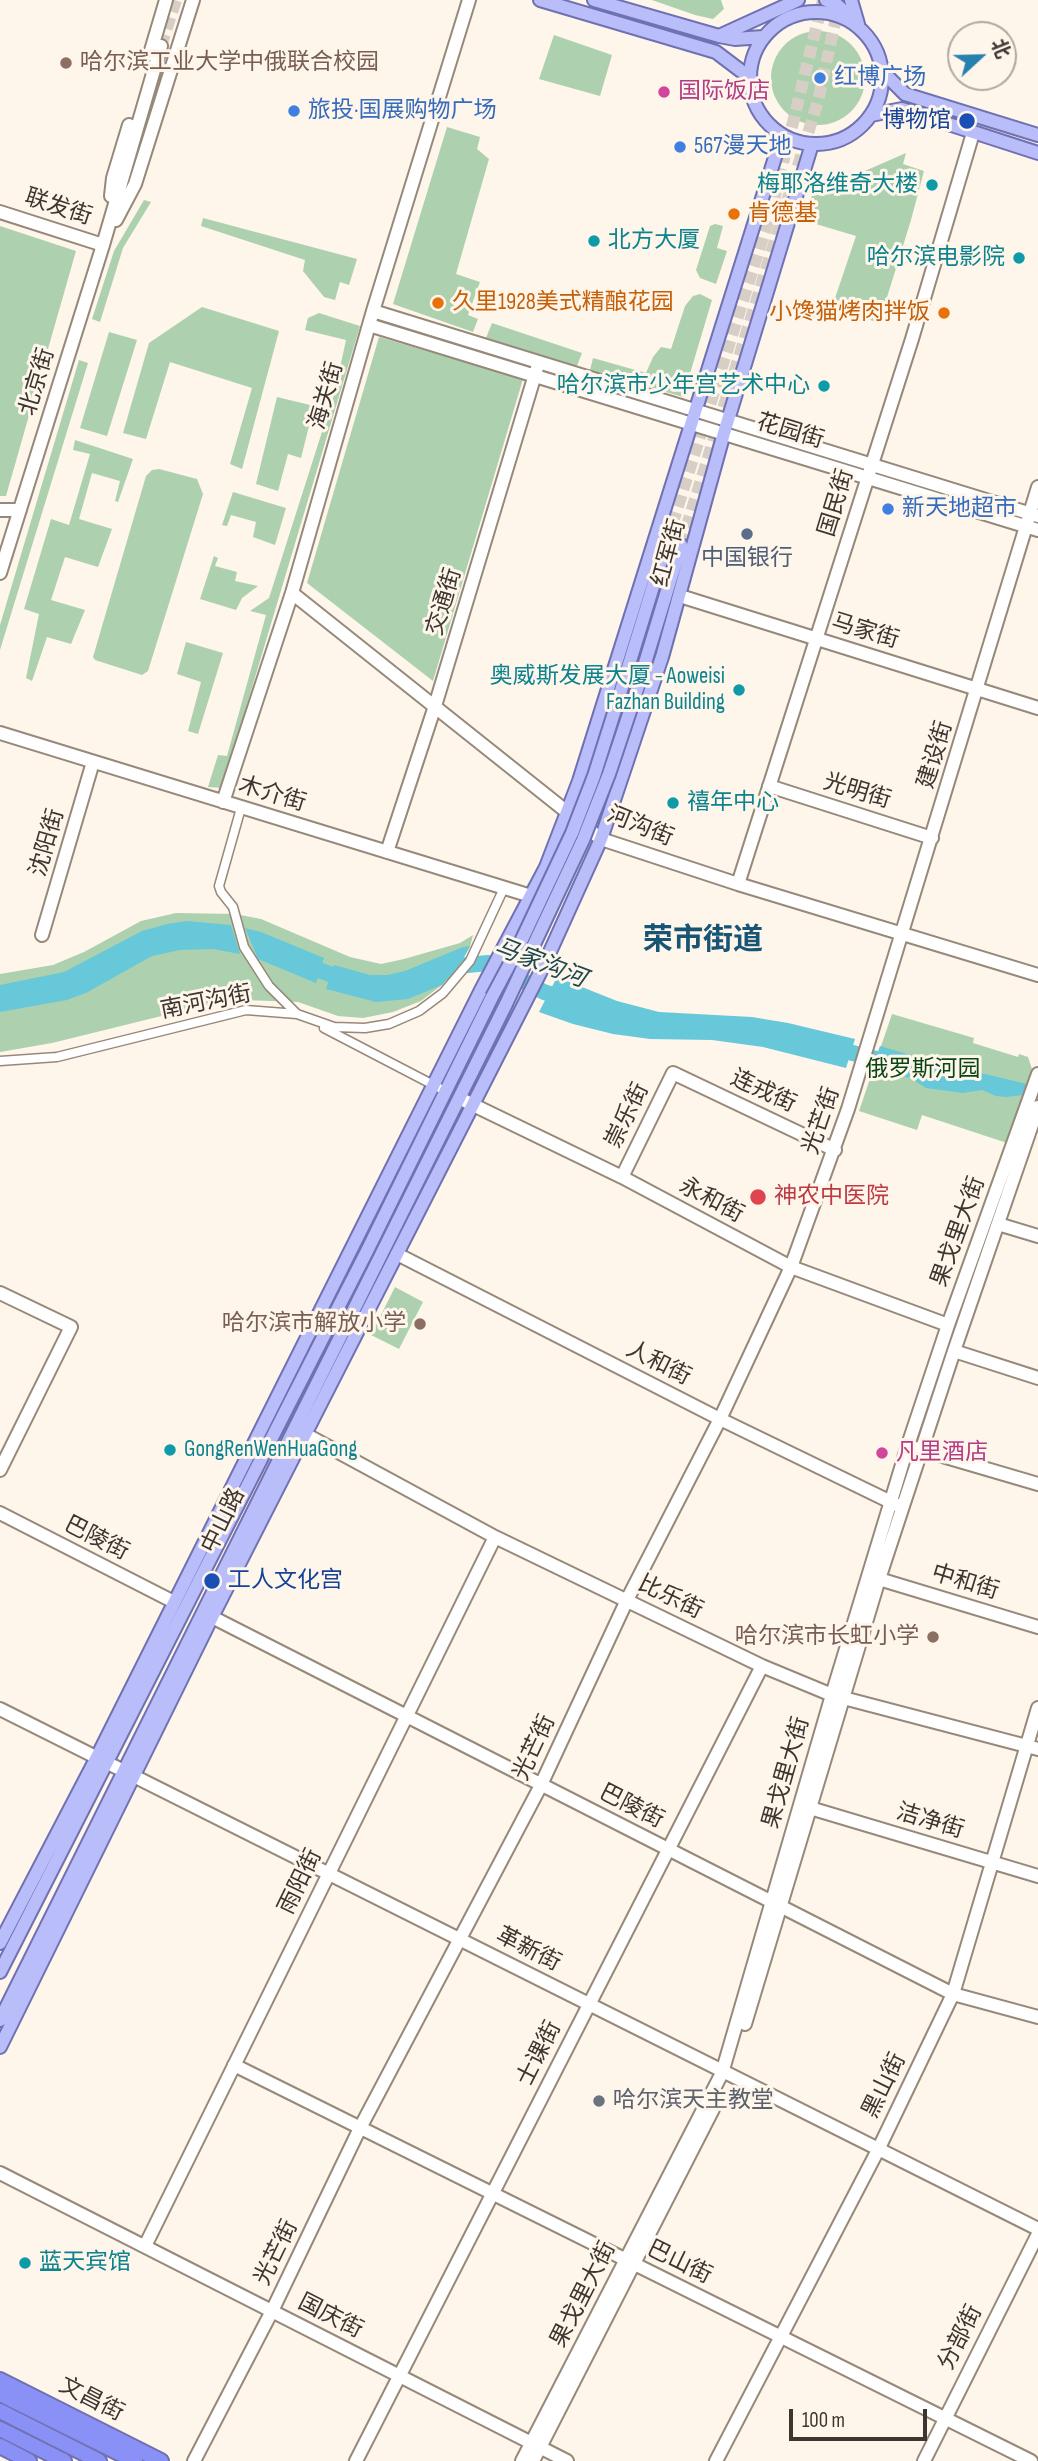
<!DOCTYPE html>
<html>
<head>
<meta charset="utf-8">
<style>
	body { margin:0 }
	#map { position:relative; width:1038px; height:2461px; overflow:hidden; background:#fef5eb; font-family:"Sofia Sans Condensed","Noto Sans SC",sans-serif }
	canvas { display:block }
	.north { position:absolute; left:947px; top:21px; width:70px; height:70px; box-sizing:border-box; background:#fef5eb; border:2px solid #b1a9a0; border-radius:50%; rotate:68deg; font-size:19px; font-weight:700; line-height:28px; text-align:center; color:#3d3630 }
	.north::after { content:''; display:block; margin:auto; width:24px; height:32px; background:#2781af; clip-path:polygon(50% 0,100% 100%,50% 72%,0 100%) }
	.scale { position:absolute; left:789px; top:2409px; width:138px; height:32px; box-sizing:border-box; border:4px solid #3d3630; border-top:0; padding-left:9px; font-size:21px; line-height:24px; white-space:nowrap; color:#3d3630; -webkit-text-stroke:5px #fef5eb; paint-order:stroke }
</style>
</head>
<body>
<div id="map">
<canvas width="1038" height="2461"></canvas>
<div class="north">北</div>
<div class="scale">100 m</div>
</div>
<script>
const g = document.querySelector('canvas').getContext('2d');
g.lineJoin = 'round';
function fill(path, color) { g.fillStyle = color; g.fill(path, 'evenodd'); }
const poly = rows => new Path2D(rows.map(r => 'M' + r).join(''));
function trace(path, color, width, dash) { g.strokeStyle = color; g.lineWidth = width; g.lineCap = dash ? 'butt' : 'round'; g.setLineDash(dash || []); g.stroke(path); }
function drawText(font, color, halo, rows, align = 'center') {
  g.font = font + ' "Sofia Sans Condensed","Noto Sans SC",sans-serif'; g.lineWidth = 6; g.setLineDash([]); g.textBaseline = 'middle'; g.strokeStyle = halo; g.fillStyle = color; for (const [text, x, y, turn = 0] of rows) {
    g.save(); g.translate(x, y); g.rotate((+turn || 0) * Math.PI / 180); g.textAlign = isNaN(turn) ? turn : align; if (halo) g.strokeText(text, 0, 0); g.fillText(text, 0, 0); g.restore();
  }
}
const green = poly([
	[652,0,721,0,724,9,713,19,695,15],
	'771 78a47 47 0 1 1 94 0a47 47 0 1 1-94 0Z',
	[554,35,612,55,600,96,539,79],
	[447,127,480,137,477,149,489,159,456,274,480,282,468,315,478,319,473,332,393,304],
	[906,153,903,164,924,171,911,220,879,323,832,307,856,236,806,221,812,194],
	[144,200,151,202,123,248,100,322,92,319,114,251],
	[203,218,357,259,349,285,340,282,335,300,324,297,303,271,305,260,201,226],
	[715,224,723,226,717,248,727,251,716,284,700,278,696,270,710,226],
	[0,226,76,251,6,496,0,496],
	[700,294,712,300,683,397,590,370,593,358,646,373,653,357,661,347,671,349,685,306,693,296],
	[202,307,279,331,242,469,230,464,252,388,170,362,146,439,123,433,149,343],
	[319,313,360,326,222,788,208,787,218,755,227,756,266,615,250,611,269,598,335,391,346,340,305,330,308,318],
	[492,323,582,353,577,366,486,338],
	[109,332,137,340,107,436,80,428],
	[379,337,523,379,433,681,307,583],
	[79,360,88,363,0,650,0,625],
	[277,397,314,406,301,458,288,454,278,491,256,484],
	[75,440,133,459,118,502,115,501,120,481,92,473,79,519,112,529,98,567,65,557,51,600,85,610,71,644,47,637,32,681,26,678,39,614,24,609,51,519,69,525,90,454,73,450],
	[159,469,197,479,203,494,148,671,142,675,95,660,93,657,146,476,152,470],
	[233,492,286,508,275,545,253,537,256,522,231,515,227,526,222,525],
	[214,556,218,558,215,566,237,572,235,581,258,586,242,598,236,610,200,599],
	[186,642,223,653,198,734,188,731,201,682,177,674],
	[176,913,235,914,261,919,350,957,381,964,404,959,460,943,473,935,470,947,454,973,442,985,421,1001,393,1012,363,1018,338,1016,298,1002,243,1000,190,1009,52,1043,0,1052,0,974,53,965,84,952,141,921],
	[892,1014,974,1038,973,1043,1018,1057,1019,1054,1028,1057,1032,1069,1007,1143,922,1115,917,1130,859,1111],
	[395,1287,423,1302,399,1349,371,1335]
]);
const water = poly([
	[187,921,231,925,240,954,213,949,180,950,152,956,86,993,67,1000,0,1012,0,985,64,972,142,931,167,924],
	[245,928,261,932,324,958,316,983,258,959],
	[470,946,462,961,442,985,408,999,376,1002,326,989,334,965,370,975,387,975,405,971,463,947],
	[557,977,617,1001,659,1012,752,1017,788,1023,855,1039,846,1068,763,1047,712,1040,650,1039,613,1034,573,1024,539,1012],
	[880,1046,941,1064,950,1073,968,1070,1027,1084,1023,1095,1006,1097,996,1096,982,1090,963,1093,926,1088,910,1078,901,1076,879,1078,872,1081,868,1079]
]);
const river = poly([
	[300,963,351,982],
	[439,973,457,966,488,963,544,992,568,1000],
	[833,1048,896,1064]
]);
const secondaryTunnel = poly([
	[161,46,176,0]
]);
const primaryTunnel = poly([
	[667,541,771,212,823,0],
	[681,545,818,101,840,0]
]);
const street = poly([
	[241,808,219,886,221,892,233,907,244,947,269,986,297,1014,334,1027,365,1028,389,1024,419,1011,443,993,470,961,504,888],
	[324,1028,445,1091],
	[0,1061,57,1057,246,1010,297,1014]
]);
const secondary = poly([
	[150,54,166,0],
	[111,196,113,178,129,125],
	[0,212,103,245],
	[116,220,135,184,193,0],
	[373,311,1038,516],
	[369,325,1038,530],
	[0,510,20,510],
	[0,573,103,245,161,46],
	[292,593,601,839,738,884,1038,975],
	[680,596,1038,708],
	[0,733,531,896],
	[769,786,932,838],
	[223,802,292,593,373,311,469,0],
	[387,852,435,706,537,368],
	[738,884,912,339,973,133],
	[42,935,93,762],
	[461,1099,622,1177,791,1267,948,1325],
	[622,1177,673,1073,835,1150],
	[998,1224,1038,1236],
	[397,1254,720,1419,897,1505],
	[0,1293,71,1327,0,1470],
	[954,1351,1038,1378],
	[305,1434,495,1537,762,1666,832,1695,1038,1749],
	[915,1448,1038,1484],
	[0,1513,174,1602],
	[879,1579,1038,1627],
	[212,1617,953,1994,1038,2017],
	[0,1709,1038,2229],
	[810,1808,1038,1876],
	[745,2024,879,1579,954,1351,1038,1107],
	[234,2065,1031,2461],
	[0,2173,567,2461],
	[145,2246,495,1537],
	[194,2461,272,2311,360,2128,539,1789,627,1600,720,1419,791,1267,848,1109,1038,487],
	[356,2461,762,1666],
	[522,2461,722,2073,832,1695,908,1445,948,1325,1038,1074],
	[533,2461,713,2109],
	[716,2461,878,2150,953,1994,1038,1708],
	[924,2461,1038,2234]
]);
const primary = poly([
	[540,0,716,52,749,77],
	[594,0,719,36,735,39,763,37],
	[826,0,836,4,850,17],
	[851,0,858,24],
	'750 78a66 66 0 1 1 132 0a66 66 0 1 1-132 0Z',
	[719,36,798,0],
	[882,71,905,94,1038,135],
	[871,115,902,109,1038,153],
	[619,697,667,541],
	[634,699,681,545],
	[0,1943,97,1757,481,990,546,867,579,781,782,135],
	[0,1972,368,1249,492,997],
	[0,2020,506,1004],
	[0,2047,212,1617,544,965,601,839,662,657,724,433,812,144]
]);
const highway = poly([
	[0,2380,161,2461],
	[0,2394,135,2461],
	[0,2411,99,2461],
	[0,2429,64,2461],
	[0,2446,29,2461]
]);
const primaryBridge = poly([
	[492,997,516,952,572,833,594,776,619,697],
	[506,1004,583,840,609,774,634,699]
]);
const markers = [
	[66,63,7,"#8d6e63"],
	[820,78,7,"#3f7fe0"],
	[664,92,7,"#d1479c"],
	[294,111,7,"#3f7fe0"],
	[967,121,9,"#1a4fb4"],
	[680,147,7,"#3f7fe0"],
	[932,185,7,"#0f9aa8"],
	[734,214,7,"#e8710a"],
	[594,241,7,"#0f9aa8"],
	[1019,258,7,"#0f9aa8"],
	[438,303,7,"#e8710a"],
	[944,313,7,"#e8710a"],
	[824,386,7,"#0f9aa8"],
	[888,509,7,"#3f7fe0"],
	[747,534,7,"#5c6f8a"],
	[739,690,7,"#0f9aa8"],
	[673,803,7,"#0f9aa8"],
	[758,1197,9,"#e0444e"],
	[420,1324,7,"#8d6e63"],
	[170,1450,7,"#0f9aa8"],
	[882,1453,7,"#d1479c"],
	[212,1581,9,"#1a4fb4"],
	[933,1637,7,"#8d6e63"],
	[599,2101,7,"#6b7280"],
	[25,2263,7,"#0f9aa8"]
];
const educationNames = [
	["哈尔滨工业大学中俄联合校园",80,63,"left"],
	["哈尔滨市解放小学",406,1324],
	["哈尔滨市长虹小学",919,1637]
];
const shopNames = [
	["红博广场",834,78],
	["旅投·国展购物广场",308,111],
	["567漫天地",694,147],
	["新天地超市",902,509]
];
const hotelNames = [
	["国际饭店",678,92],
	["凡里酒店",896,1453]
];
const transitNames = [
	["博物馆",951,121],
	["工人文化宫",228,1581,"left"]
];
const cultureNames = [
	["梅耶洛维奇大楼",918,185],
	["北方大厦",608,241,"left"],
	["哈尔滨电影院",1005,258],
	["哈尔滨市少年宫艺术中心",810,386],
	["奥威斯发展大厦 - Aoweisi",725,677],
	["Fazhan Building",725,703],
	["禧年中心",687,803,"left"],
	["GongRenWenHuaGong",184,1450,"left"],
	["蓝天宾馆",39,2263,"left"]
];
const streetNames = [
	["联发街",58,208,18],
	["北京街",38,382,-73],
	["海关街",327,396,-74],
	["花园街",790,432,17],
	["国民街",837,503,-73],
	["红军街",670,553,-75],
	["交通街",445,602,-73],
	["马家街",865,632,17],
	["建设街",936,755,-73],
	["光明街",857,792,17],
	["木介街",272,795,17],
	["河沟街",640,827,22],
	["沈阳街",48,843,-74],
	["南河沟街",206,1003,-11],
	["连戎街",763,1092,25],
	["崇乐街",628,1116,-64],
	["光芒街",822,1121,-71],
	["永和街",711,1201,28],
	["果戈里大街",959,1232,-70],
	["人和街",658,1364,27],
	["中山路",224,1521,-64],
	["巴陵街",96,1539,27],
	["中和街",965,1583,17],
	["比乐街",670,1598,26],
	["光芒街",535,1748,-65],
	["果戈里大街",787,1773,-74],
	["巴陵街",631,1807,27],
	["洁净街",930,1822,17],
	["雨阳街",301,1882,-64],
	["革新街",528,1950,27],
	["士课街",540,2054,-63],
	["黑山街",885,2086,-64],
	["光芒街",277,2253,-64],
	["巴山街",679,2263,26],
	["果戈里大街",584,2295,-63],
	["国庆街",330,2317,27],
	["分部街",961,2338,-63],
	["文昌街",91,2400,27]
];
const foodNames = [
	["肯德基",748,214],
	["久里1928美式精酿花园",452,303],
	["小馋猫烤肉拌饭",930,313,"right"]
];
const serviceNames = [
	["中国银行",747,559]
];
const parkNames = [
	["俄罗斯河园",923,1070]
];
const healthNames = [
	["神农中医院",774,1197]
];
const worshipNames = [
	["哈尔滨天主教堂",613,2101]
];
const waterNames = [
	["马家沟河",540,964,21]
];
const districtNames = [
	["荣市街道",703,941]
];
fill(green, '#add1ae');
fill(water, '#67c8d9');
trace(river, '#67c8d9', 16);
trace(secondaryTunnel, '#d7cfc6', 12, [12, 6]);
trace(primaryTunnel, '#d7cfc6', 12, [12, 6]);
trace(street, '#97897a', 11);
trace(secondary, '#97897a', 16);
trace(primary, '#6f71b1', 16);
trace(highway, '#6f71b1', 18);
trace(street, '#fff', 8);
trace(secondary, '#fff', 12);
trace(primary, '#b9bdfa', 12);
trace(highway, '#8a91f6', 14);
trace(primaryBridge, '#6f71b1', 16, []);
trace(primaryBridge, '#b9bdfa', 12);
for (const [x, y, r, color] of markers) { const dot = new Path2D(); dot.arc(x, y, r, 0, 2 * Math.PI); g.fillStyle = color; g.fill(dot); trace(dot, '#fef5eb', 2.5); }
drawText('23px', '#785e54', '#fef5eb', educationNames, 'right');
drawText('23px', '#366cbe', '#fef5eb', shopNames, 'left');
drawText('23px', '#b23c85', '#fef5eb', hotelNames, 'left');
drawText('23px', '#164399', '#fef5eb', transitNames, 'right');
drawText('23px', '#0d838f', '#fef5eb', cultureNames, 'right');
drawText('23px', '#3d3630', '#fef5eb', streetNames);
drawText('23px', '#c56008', '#fef5eb', foodNames, 'left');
drawText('23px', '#4e5e75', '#fef5eb', serviceNames);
drawText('23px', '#0a4613', '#fef5eb', parkNames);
drawText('23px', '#be3a42', '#fef5eb', healthNames, 'left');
drawText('23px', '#5b616d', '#fef5eb', worshipNames, 'left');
drawText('italic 24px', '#1c4850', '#fef5eb', waterNames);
drawText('bold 30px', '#185575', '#fef5eb', districtNames);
</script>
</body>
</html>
